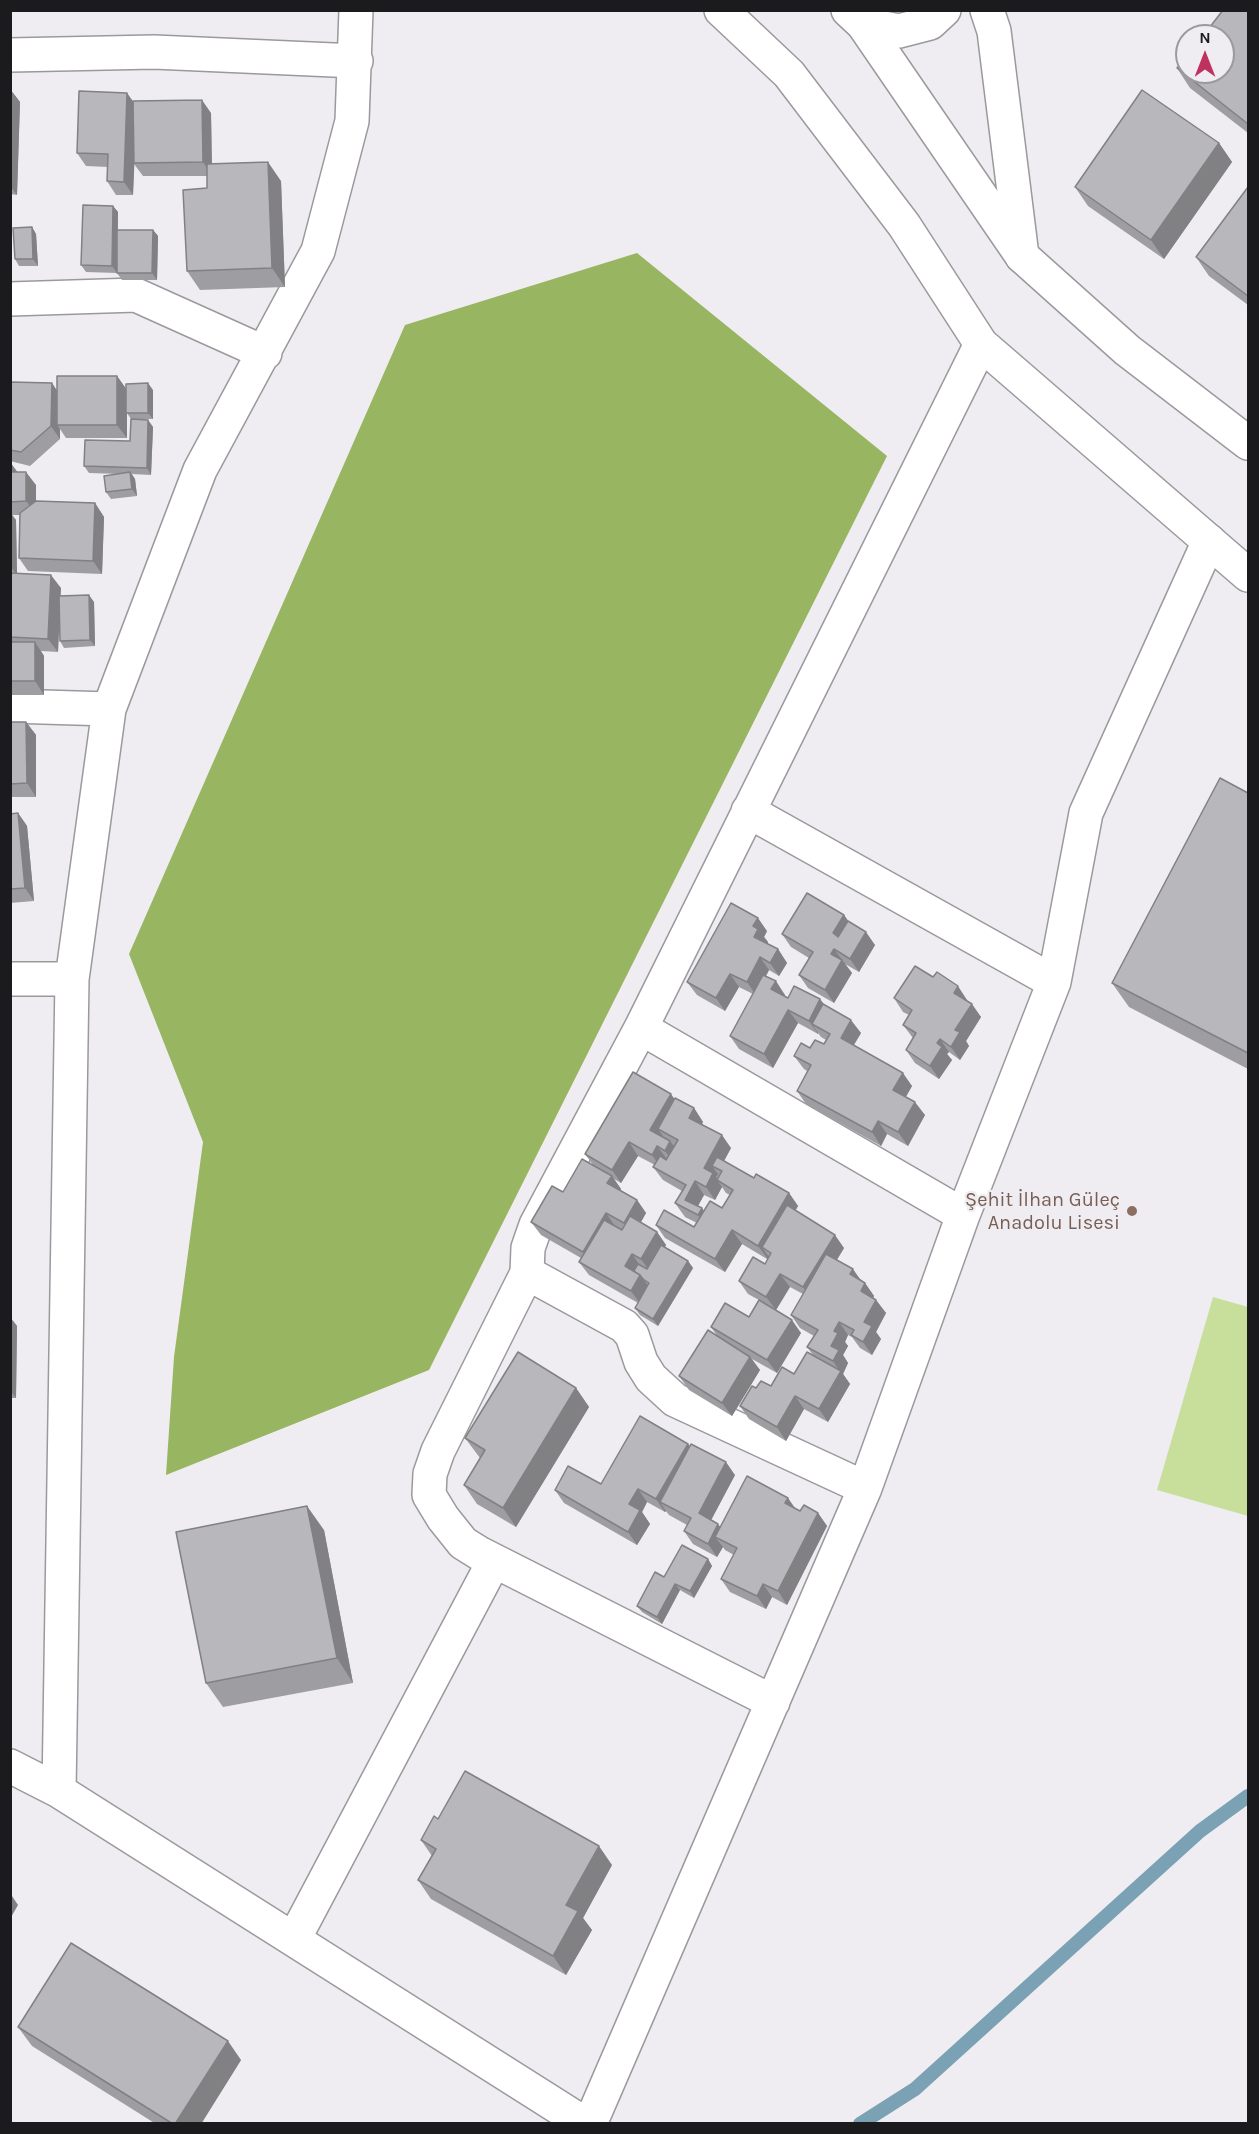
<!DOCTYPE html>
<html>
<head>
<meta charset="utf-8">
<style>
	body { margin:0 }
	#map { position:relative; width:1259px; height:2134px; overflow:hidden; background:#efedf1; font-family:Karla,sans-serif }
	canvas { display:block }
	.frame { position:absolute; inset:0; border:12px solid #1b1a1c; pointer-events:none }
	.north { position:absolute; left:1175px; top:24px; width:60px; height:60px; box-sizing:border-box; background:#efedf1; border:2px solid #9a999c; border-radius:50%; rotate:0deg; font-size:16px; font-weight:700; line-height:24px; text-align:center; color:#1b1a1c }
	.north::after { content:''; display:block; margin:auto; width:21px; height:27px; background:#bf3260; clip-path:polygon(50% 0,100% 100%,50% 72%,0 100%) }
</style>
</head>
<body>
<div id="map">
<canvas width="1259" height="2134"></canvas>
<div class="frame"></div>
<div class="north">N</div>
</div>
<script>
const g = document.querySelector('canvas').getContext('2d');
g.lineJoin = 'round';
function fill(path, color) { g.fillStyle = color; g.fill(path, 'evenodd'); }
const poly = rows => new Path2D(rows.map(r => 'M' + r).join(''));
function trace(path, color, width, dash) { g.strokeStyle = color; g.lineWidth = width; g.lineCap = dash ? 'butt' : 'round'; g.setLineDash(dash || []); g.stroke(path); }
function drawText(font, color, halo, rows, align = 'center') {
  g.font = font + ' Karla,sans-serif'; g.lineWidth = 4.5; g.setLineDash([]); g.textBaseline = 'middle'; g.strokeStyle = halo; g.fillStyle = color; for (const [text, x, y, turn = 0] of rows) {
    g.save(); g.translate(x, y); g.rotate((+turn || 0) * Math.PI / 180); g.textAlign = isNaN(turn) ? turn : align; if (halo) g.strokeText(text, 0, 0); g.fillText(text, 0, 0); g.restore();
  }
}
const green = poly([
	[1213,1297,1248,1307,1248,1516,1157,1490]
]);
const forest = poly([
	[637,253,887,456,429,1370,166,1475,174,1357,203,1142,129,954,405,325]
]);
const stream = poly([
	[860,2124,915,2089,1200,1831,1248,1796]
]);
const minor = poly([
	[987,10,994,31,1022,256],
	[863,24,899,31,930,23,944,10],
	[10,55,154,52,356,61],
	[10,299,136,295,265,353],
	[10,706,109,709],
	[748,811,1054,982],
	[10,979,72,979],
	[641,1028,963,1215],
	[527,1273,624,1326,632,1335,641,1362,651,1378,675,1400,865,1488],
	[773,1702,479,1553,463,1543,443,1518,429,1495,430,1474,438,1451,527,1273,528,1248,536,1225,641,1028,981,344],
	[10,1766,59,1791,585,2124],
	[59,1791,72,979,109,709,200,470,318,251,352,121,356,10],
	[294,1939,494,1561],
	[590,2124,865,1488,963,1215,1054,982,1086,813,1209,541]
]);
const major = poly([
	[721,10,789,74,904,225,981,344,1248,575],
	[848,10,863,24,1022,256,1127,350,1248,443]
]);
const wall = poly([
	[1248,10,1248,133,1190,88,1177,68],
	[10,89,20,102,17,195,10,194],
	[127,93,133,102,211,113,212,164,281,181,285,287,200,290,187,271,207,188,207,176,143,176,134,164,133,195,116,195,107,181,108,167,86,166,77,153],
	[1219,143,1232,162,1164,259,1088,206,1075,187],
	[1248,187,1248,305,1209,276,1196,257],
	[113,206,118,212,118,230,153,230,158,236,157,280,122,280,117,273,86,272,81,265],
	[32,227,36,234,38,266,19,266,15,259],
	[117,376,126,389,153,390,153,419,141,419,148,420,153,427,151,475,132,474,135,479,137,496,111,499,106,492,120,474,89,473,84,466,130,441,131,419,127,413,127,438,66,438,60,429,60,439,30,466,10,461,10,382,52,383,57,391],
	[10,462,17,472,36,485,36,501,95,503,104,517,102,574,28,571,19,558,20,515,12,515,16,520,17,573,61,588,60,596,94,602,95,646,64,648,60,641,59,619,58,652,41,651,44,656,44,695,10,695],
	[10,722,26,722,36,735,36,797,10,797],
	[1248,793,1248,1069,1129,1007,1112,983],
	[18,813,27,826,34,901,10,903,10,814],
	[844,915,849,922,875,945,859,972,845,964,852,973,834,1003,808,988,799,975,809,958,791,947,782,934],
	[767,931,764,937,768,942,767,944,778,949,787,963,779,976,769,970,766,976,785,995,784,996,788,998,820,999,824,1005,861,1033,854,1045,912,1086,906,1097,925,1115,908,1146,887,1134,881,1146,806,1104,797,1091,807,1071,804,1069,794,1056,810,1048,824,1044,826,1040,821,1037,818,1033,818,1034,798,1023,773,1068,739,1049,730,1036,753,994,739,987,725,1011,697,995,687,982],
	[894,998,967,1000,966,1001,981,1017,966,1041,969,1046,960,1060,949,1052,947,1054,952,1060,939,1079,915,1063,906,1050,913,1038,903,1025,909,1015,903,1012],
	[674,1099,694,1108,703,1122,702,1124,731,1148,724,1161,754,1178,789,1193,798,1206,795,1211,844,1248,837,1260,865,1283,874,1296,873,1298,876,1300,886,1313,876,1332,881,1339,872,1355,860,1348,852,1337,848,1335,845,1342,848,1346,843,1355,848,1363,843,1374,850,1384,828,1422,804,1409,786,1441,749,1419,740,1406,756,1388,771,1386,794,1374,813,1355,807,1347,814,1336,800,1328,791,1315,803,1294,790,1287,776,1310,801,1333,777,1373,752,1359,760,1370,732,1416,689,1390,679,1376,718,1337,711,1327,749,1317,759,1300,748,1294,739,1281,765,1264,767,1259,742,1244,725,1272,665,1238,656,1225,694,1227,697,1223,685,1217,675,1203,682,1191,663,1180,653,1167,655,1165,638,1156,621,1183,614,1179,621,1189,620,1190,637,1200,646,1213,641,1222,657,1232,666,1245,665,1247,688,1261,693,1268,658,1326,640,1315,635,1308,638,1303,589,1275,579,1262,581,1258,541,1235,531,1222,593,1165,585,1154],
	[722,1187,726,1193,730,1195,722,1208,704,1211,702,1208,698,1206,704,1195,715,1200],
	[10,1317,17,1326,16,1398,10,1398],
	[576,1388,589,1407,516,1527,477,1504,464,1485,480,1458,465,1438],
	[688,1444,690,1446,735,1475,711,1520,720,1527,795,1509,800,1511,818,1513,827,1526,787,1605,772,1597,766,1609,730,1592,721,1579,734,1555,725,1550,723,1547,717,1557,693,1544,684,1531,687,1525,669,1515,666,1511,665,1512,647,1502,642,1512,650,1524,637,1545,564,1503,555,1490,601,1484],
	[324,1530,353,1683,223,1707,206,1683],
	[708,1559,712,1566,694,1598,680,1590,662,1624,642,1612,637,1606,664,1577],
	[438,1819,612,1865,583,1918,592,1930,566,1975,431,1899,418,1880,432,1856,421,1840],
	[18,2027,241,2060,201,2124,156,2124,32,2046]
]);
const shadedWall = poly([
	[10,89,20,102,17,195,10,186],
	[127,93,137,107,133,195,124,182],
	[202,100,211,113,212,175,203,162],
	[1219,143,1232,162,1164,259,1151,240],
	[268,162,281,181,285,287,272,268],
	[113,206,118,212,117,273,112,266],
	[32,227,36,234,38,266,33,259],
	[153,230,158,236,157,280,152,273],
	[117,376,127,390,127,438,117,425],
	[52,383,61,397,57,425,60,429,60,439,51,426],
	[148,383,153,390,153,419,148,413],
	[148,420,153,427,151,475,147,468],
	[10,462,19,474,10,474],
	[26,472,36,485,36,514,26,501],
	[130,472,135,479,137,496,132,489],
	[95,503,104,517,102,574,93,561],
	[10,512,16,520,17,575,10,566],
	[51,575,61,588,58,652,48,639],
	[89,595,94,602,95,646,90,640],
	[35,642,44,656,44,695,35,681],
	[26,722,36,735,36,797,27,783],
	[18,813,27,826,34,901,25,888],
	[844,915,853,928,842,946,833,933],
	[758,918,767,931,764,937,768,942,763,950,754,937,753,926],
	[866,932,875,945,859,972,850,959],
	[778,949,787,963,779,976,770,963],
	[834,949,852,973,834,1003,825,990,831,954],
	[760,957,769,970,756,995,747,982],
	[730,974,739,987,725,1011,716,998],
	[776,981,785,995,781,1002,771,989],
	[958,986,967,1000,963,1006,954,993],
	[820,999,830,1012,812,1024,818,1033,818,1034,809,1021],
	[972,1004,981,1017,966,1041,969,1046,960,1060,951,1047,955,1030],
	[788,1010,798,1023,773,1068,764,1054],
	[851,1020,861,1033,850,1051,841,1038],
	[940,1039,949,1052,947,1054,952,1060,939,1079,930,1066,937,1043],
	[903,1073,912,1086,902,1103,893,1090],
	[671,1094,680,1107,658,1129,663,1136,659,1143,650,1130],
	[915,1102,925,1115,908,1146,898,1132],
	[694,1108,703,1122,698,1131,689,1118],
	[878,1121,887,1134,881,1146,872,1132],
	[722,1135,731,1148,719,1170,712,1166,718,1174,716,1177,719,1182,717,1180,722,1187,715,1200,706,1187,704,1168],
	[670,1141,680,1154,674,1164,665,1151],
	[629,1142,638,1156,621,1183,612,1170],
	[657,1146,667,1159,661,1168,652,1155],
	[612,1176,621,1189,616,1196,607,1183],
	[695,1181,704,1195,694,1213,685,1200],
	[789,1193,798,1206,771,1253,762,1247,769,1257,768,1259,758,1246],
	[637,1200,646,1213,633,1236,624,1223],
	[702,1208,711,1222,707,1229,698,1215],
	[606,1213,615,1226,593,1265,583,1252],
	[732,1230,742,1244,725,1272,715,1259],
	[657,1232,666,1245,650,1272,641,1259],
	[835,1235,844,1248,812,1300,803,1287],
	[632,1254,641,1267,637,1275,625,1266],
	[688,1261,693,1268,658,1326,653,1319],
	[853,1269,862,1282,850,1274],
	[780,1274,790,1287,776,1310,766,1297],
	[640,1275,650,1288,641,1305,631,1291],
	[865,1283,874,1296,870,1305,861,1291],
	[876,1300,886,1313,876,1332,881,1339,872,1355,863,1342,864,1322],
	[10,1317,17,1326,16,1398,10,1390],
	[792,1320,801,1333,777,1373,767,1360],
	[839,1322,848,1335,845,1342,848,1346,843,1355,848,1363,843,1374,850,1384,828,1422,819,1409,840,1372,833,1361,831,1346,834,1331],
	[750,1357,760,1370,732,1416,722,1403],
	[576,1388,589,1407,516,1527,503,1508],
	[795,1396,804,1409,786,1441,777,1427],
	[10,1430,11,1488,10,1487],
	[688,1444,698,1457,660,1502,666,1511,665,1512,656,1499],
	[726,1462,735,1475,708,1526,699,1513],
	[638,1489,647,1502,642,1512,650,1524,637,1545,628,1532,629,1504],
	[788,1498,797,1511,785,1503],
	[307,1506,324,1530,353,1683,337,1658],
	[818,1513,827,1526,787,1605,778,1591],
	[718,1524,728,1537,715,1537,723,1547,717,1557,708,1544],
	[708,1559,712,1566,694,1598,690,1591],
	[675,1584,680,1590,662,1624,657,1617],
	[763,1584,772,1597,766,1609,757,1596],
	[599,1846,612,1865,583,1918,592,1930,566,1975,553,1956,566,1905],
	[10,1893,18,1905,10,1919],
	[228,2041,241,2060,201,2124,175,2124]
]);
const building = poly([
	[1223,10,1248,10,1248,124,1177,68,1187,56,1187,72,1223,72,1223,36,1203,36,1223,10],
	[1142,90,1219,143,1151,240,1075,187,1142,90],
	[79,91,127,93,124,182,107,181,108,154,77,153,79,91],
	[202,100,203,162,134,163,133,101,202,100],
	[268,162,272,268,187,271,183,190,207,188,207,164,268,162],
	[1248,187,1248,296,1196,257,1248,187],
	[83,205,113,206,112,266,81,265,83,205],
	[32,227,33,259,15,259,13,228,32,227],
	[117,230,153,230,152,273,117,273,117,230],
	[57,376,117,376,117,425,57,425,57,376],
	[10,382,52,383,51,426,21,452,10,450,10,382],
	[148,383,148,413,126,413,126,384,148,383],
	[131,419,148,420,147,468,84,466,85,440,130,441,131,419],
	[10,472,26,472,26,501,10,502,10,472],
	[130,472,132,489,106,492,104,476,130,472],
	[36,501,95,503,93,561,19,558,20,513,36,501],
	[10,573,51,575,48,639,10,637,10,573],
	[89,595,90,640,60,641,59,596,89,595],
	[10,642,35,642,35,681,10,681,10,642],
	[10,722,26,722,27,783,10,784,10,722],
	[1220,778,1248,793,1248,1053,1112,983,1220,778],
	[18,813,25,888,10,889,10,814,18,813],
	[807,893,844,915,833,933,838,937,848,921,866,932,850,959,834,949,831,954,842,960,825,990,799,975,813,952,782,934,807,893],
	[731,903,758,918,753,926,758,929,754,937,778,949,770,963,760,957,747,982,730,974,716,998,687,982,731,903],
	[915,966,933,977,937,972,958,986,954,993,972,1004,955,1030,960,1032,951,1047,940,1039,937,1043,942,1047,930,1066,906,1050,916,1033,903,1025,912,1010,894,998,915,966],
	[763,975,776,981,771,989,788,998,794,986,820,999,809,1021,788,1010,764,1054,730,1036,763,975],
	[823,1004,851,1020,841,1038,903,1073,893,1090,915,1102,898,1132,878,1121,872,1132,797,1091,811,1065,794,1056,801,1043,810,1048,815,1040,824,1044,830,1034,812,1024,823,1004],
	[633,1072,671,1094,650,1130,670,1141,665,1151,657,1146,652,1155,629,1142,612,1170,585,1154,633,1072],
	[675,1098,694,1108,689,1118,722,1135,704,1168,713,1173,706,1187,695,1181,685,1200,702,1208,698,1215,675,1203,686,1185,653,1167,660,1156,666,1160,678,1140,658,1129,675,1098],
	[717,1157,754,1178,756,1174,789,1193,758,1246,732,1230,715,1259,656,1225,664,1210,694,1227,710,1201,722,1208,733,1190,717,1180,722,1171,712,1166,717,1157],
	[582,1159,612,1176,607,1183,637,1200,624,1223,606,1213,583,1252,531,1222,552,1186,563,1192,582,1159],
	[787,1205,835,1235,803,1287,780,1274,766,1297,739,1281,753,1257,765,1264,771,1253,762,1247,787,1205],
	[630,1216,657,1232,641,1259,632,1254,625,1266,640,1275,631,1291,579,1262,604,1220,622,1230,630,1216],
	[661,1245,688,1261,653,1319,635,1308,649,1283,643,1279,640,1275,634,1271,638,1264,647,1269,661,1245],
	[826,1254,853,1269,850,1274,865,1283,861,1291,876,1300,864,1322,872,1326,863,1342,851,1335,854,1330,839,1322,834,1331,838,1333,831,1346,839,1350,833,1361,807,1347,818,1330,791,1315,826,1254],
	[759,1300,792,1320,767,1360,711,1327,725,1303,749,1317,759,1300],
	[708,1330,750,1357,722,1403,679,1376,708,1330],
	[518,1352,576,1388,503,1508,464,1485,485,1450,465,1438,518,1352],
	[807,1352,841,1371,819,1409,795,1396,777,1427,740,1406,752,1386,756,1388,761,1381,771,1386,782,1367,794,1374,807,1352],
	[640,1416,688,1444,656,1499,638,1489,629,1504,640,1510,628,1532,555,1490,568,1466,601,1484,640,1416],
	[691,1444,726,1462,699,1513,718,1524,708,1544,684,1531,691,1518,660,1502,691,1444],
	[747,1476,788,1498,785,1503,800,1511,804,1505,818,1513,778,1591,763,1584,757,1596,721,1579,737,1548,715,1537,747,1476],
	[307,1506,337,1658,206,1683,176,1532,307,1506],
	[682,1545,708,1559,690,1591,675,1584,657,1617,637,1606,655,1572,664,1577,682,1545],
	[465,1771,599,1846,566,1905,578,1911,553,1956,418,1880,436,1849,421,1840,434,1816,438,1819,465,1771],
	[71,1943,228,2041,175,2124,173,2124,18,2027,71,1943]
]);
const markers = [
	[1132,1211,6,"#8d6e63"]
];
const educationNames = [
	["Şehit İlhan Güleç",1120,1200],
	["Anadolu Lisesi",1120,1223]
];
fill(green, '#c7df9b');
fill(forest, '#98b561');
trace(stream, '#7aa2b4', 14);
trace(minor, '#9b999d', 36);
trace(major, '#9b999d', 36);
trace(minor, '#fff', 33);
trace(major, '#fff', 33);
fill(wall, '#9e9da1');
fill(shadedWall, '#818083');
fill(building, '#b8b7bb');
trace(building, '#818083', 1.5);
for (const [x, y, r, color] of markers) { const dot = new Path2D(); dot.arc(x, y, r, 0, 2 * Math.PI); g.fillStyle = color; g.fill(dot); trace(dot, '#efedf1', 2); }
drawText('20px', '#785e54', '#efedf1', educationNames, 'right');
</script>
</body>
</html>
